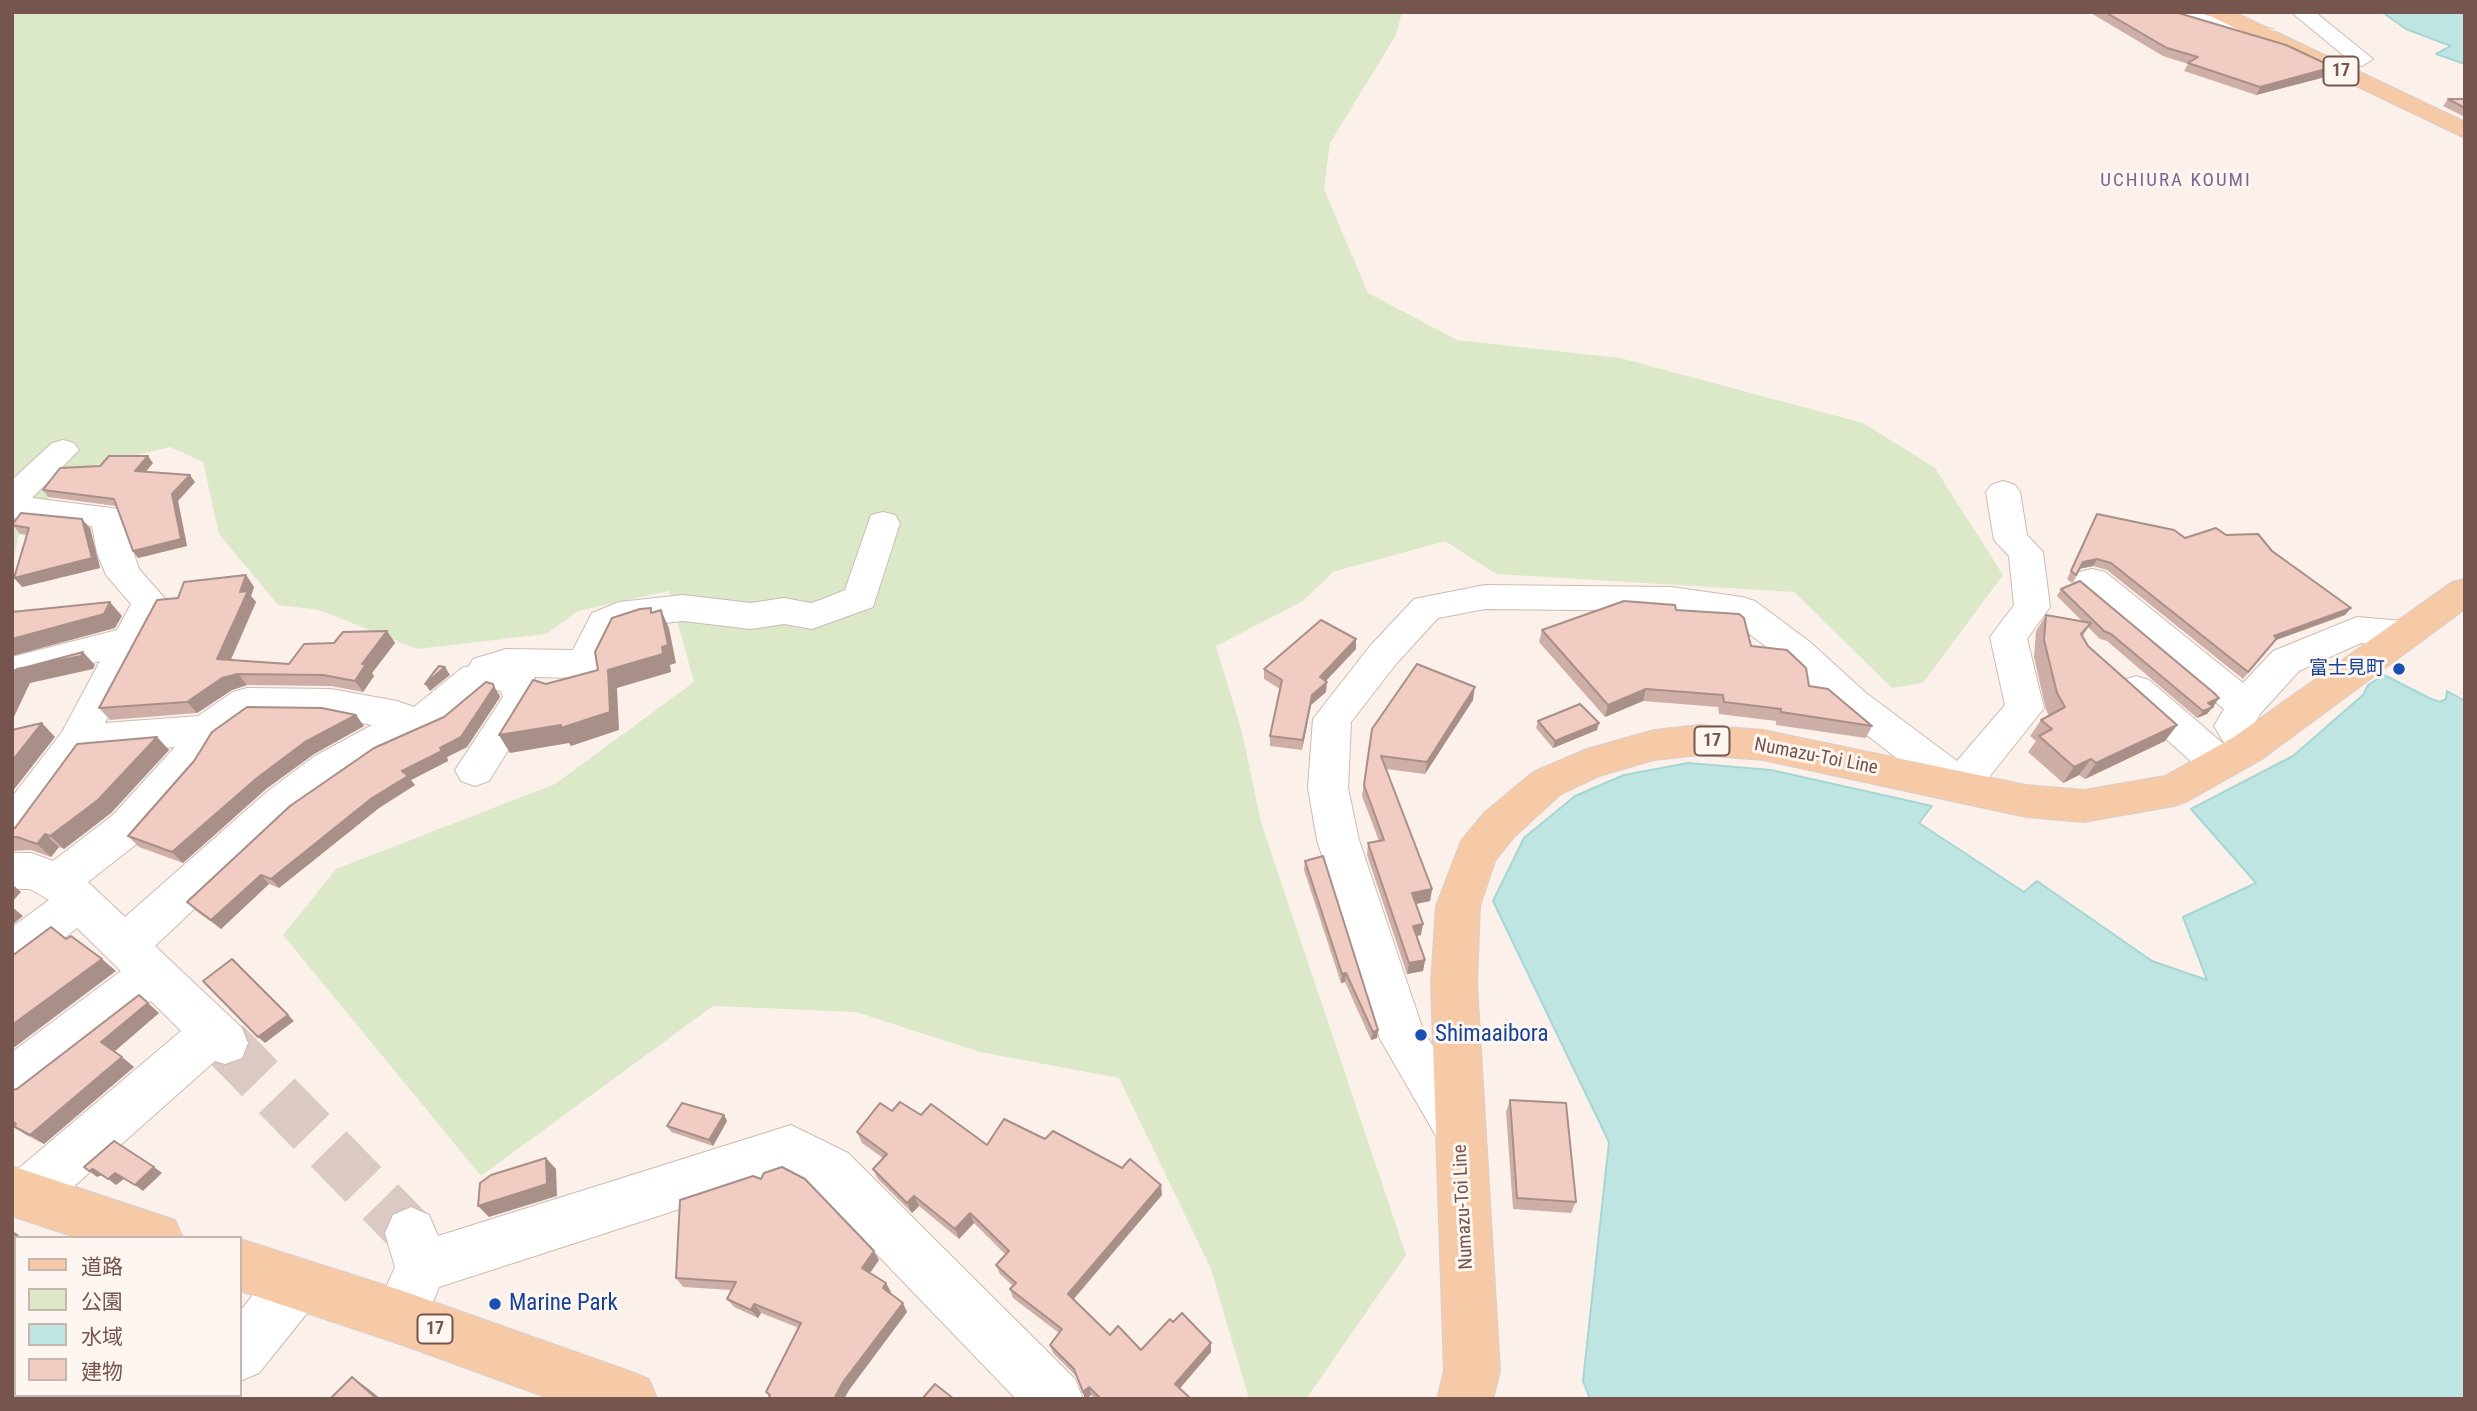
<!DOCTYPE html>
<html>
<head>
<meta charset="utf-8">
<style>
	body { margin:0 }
	#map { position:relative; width:2477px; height:1411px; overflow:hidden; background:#fcf1ea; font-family:"Roboto Condensed","Noto Sans JP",sans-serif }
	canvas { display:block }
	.frame { position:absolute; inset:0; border:14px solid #75554e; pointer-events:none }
	.legend { position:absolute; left:14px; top:1236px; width:228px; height:161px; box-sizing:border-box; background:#fef6f0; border:2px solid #c7b6af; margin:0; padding:9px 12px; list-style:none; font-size:21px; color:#75554e }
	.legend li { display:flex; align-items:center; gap:14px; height:35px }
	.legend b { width:35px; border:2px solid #c7b6af }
</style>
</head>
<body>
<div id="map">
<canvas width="2477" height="1411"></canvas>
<div class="frame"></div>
<ul class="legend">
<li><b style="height:9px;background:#f6c9a7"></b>道路</li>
<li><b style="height:19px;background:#dce9c9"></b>公園</li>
<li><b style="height:19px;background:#bfe5e3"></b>水域</li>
<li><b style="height:19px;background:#f0ccc3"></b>建物</li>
</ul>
</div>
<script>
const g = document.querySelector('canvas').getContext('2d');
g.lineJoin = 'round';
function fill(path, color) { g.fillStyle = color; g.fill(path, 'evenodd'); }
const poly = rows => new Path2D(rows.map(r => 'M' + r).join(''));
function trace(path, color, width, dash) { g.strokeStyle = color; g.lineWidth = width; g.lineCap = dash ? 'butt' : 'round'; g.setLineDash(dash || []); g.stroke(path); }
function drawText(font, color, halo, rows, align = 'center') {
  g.font = font + ' "Roboto Condensed","Noto Sans JP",sans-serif'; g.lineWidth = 6; g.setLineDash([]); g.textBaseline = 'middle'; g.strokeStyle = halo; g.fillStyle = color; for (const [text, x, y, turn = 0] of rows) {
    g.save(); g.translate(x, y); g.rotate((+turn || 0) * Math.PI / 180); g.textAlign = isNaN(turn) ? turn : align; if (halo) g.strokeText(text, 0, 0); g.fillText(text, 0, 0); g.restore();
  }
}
const green = poly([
	[12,12,1402,12,1396,35,1330,143,1324,189,1368,293,1457,340,1620,358,1863,423,1935,468,2003,575,1923,683,1892,688,1794,592,1496,574,1445,541,1333,572,1303,601,1216,646,1242,732,1261,822,1406,1255,1306,1399,1249,1399,1211,1269,1119,1078,980,1052,856,1012,713,1006,481,1176,283,935,336,869,555,784,694,682,669,591,578,611,546,634,417,649,319,610,278,605,219,534,203,462,170,447,70,471,19,535,12,565]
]);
const water = poly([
	[2382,12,2465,12,2465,64,2436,54,2451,46,2406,29,2382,12],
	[2384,675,2431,699,2440,702,2446,699,2447,691,2465,701,2465,1399,1590,1399,1583,1381,1609,1142,1493,901,1524,838,1575,796,1624,775,1688,763,1771,770,1932,806,1919,823,2024,892,2037,881,2152,961,2207,980,2183,917,2256,883,2191,809,2293,756,2363,695,2368,685,2384,675]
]);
const minorTunnel = poly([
	[225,1043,411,1233]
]);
const minor = poly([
	[2164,12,2197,12,2232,23,2273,29,2276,34,2265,40,2229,35,2167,16,2164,12],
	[2291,12,2315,12,2373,59,2362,66,2354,64,2291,12],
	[63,440,74,443,79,450,32,498,119,509,139,569,168,602,105,723,198,716,233,692,247,688,331,689,397,701,414,707,462,668,469,666,473,659,506,649,573,650,592,613,619,602,683,595,751,603,784,598,811,603,823,599,845,590,871,515,883,512,895,515,900,523,873,607,812,629,784,624,751,629,683,621,626,627,620,630,600,671,580,678,534,677,541,698,489,781,475,786,461,781,455,770,503,697,501,691,491,689,449,724,380,755,296,813,155,946,242,1028,248,1043,242,1058,225,1064,215,1061,44,1213,26,1220,12,1214,12,1174,181,1031,151,1001,29,1096,12,1102,12,1052,121,971,77,928,28,966,12,971,12,927,49,900,30,889,12,889,12,853,31,853,53,861,113,815,175,747,88,755,27,840,12,845,12,797,62,732,100,661,12,685,12,657,117,630,131,604,106,575,97,553,92,526,12,518,12,480,52,443,63,440],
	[255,716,331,717,372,725,315,756,268,791,125,917,88,882,143,839,202,770,220,741,255,716],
	[2003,481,2015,485,2020,492,2027,535,2043,552,2050,607,2027,639,2044,708,1974,796,1960,801,1946,796,1838,713,1784,660,1732,621,1671,611,1485,609,1438,618,1396,664,1351,722,1348,788,1359,840,1423,1030,1485,1131,1477,1148,1460,1154,1443,1148,1380,1039,1317,840,1308,788,1313,719,1370,646,1414,599,1485,585,1671,587,1742,597,1755,601,1810,642,1866,693,1957,761,2005,705,1990,637,2014,605,2009,556,1994,540,1986,492,1991,485,2003,481],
	[2092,569,2105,572,2243,683,2273,651,2357,617,2404,621,2417,625,2422,634,2417,643,2404,647,2361,643,2299,671,2260,714,2254,725,2268,748,2262,759,2248,763,2238,760,2240,764,2234,775,2220,779,2206,775,2123,700,2117,690,2123,680,2136,676,2149,680,2226,746,2214,726,2224,709,2079,590,2074,581,2079,572,2092,569],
	[791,1125,848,1153,1075,1379,1083,1399,1016,1399,812,1187,788,1174,439,1287,419,1336,400,1344,381,1336,373,1317,395,1267,385,1233,393,1215,411,1207,429,1215,438,1236,791,1125],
	[297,1257,316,1264,323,1283,316,1302,259,1373,240,1381,240,1311,278,1264,297,1257],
	[177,1395,234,1395,232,1399,175,1399,177,1395]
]);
const major = poly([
	[2207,12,2234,12,2465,122,2465,138,2210,16,2207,12],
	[2465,579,2465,609,2262,759,2188,801,2174,806,2084,822,2026,817,1763,760,1700,755,1654,760,1599,776,1561,794,1514,837,1495,861,1480,906,1477,983,1500,1371,1493,1399,1437,1399,1444,1371,1431,983,1436,906,1461,841,1484,813,1533,772,1587,749,1654,730,1700,725,1763,730,2026,785,2084,790,2165,776,2234,737,2452,582,2465,579],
	[12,1166,175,1220,183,1238,78,1238,12,1216,12,1166],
	[240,1239,400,1290,629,1371,649,1379,657,1399,551,1399,400,1344,240,1291,240,1239]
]);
const wall = poly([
	[2089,12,2175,12,2333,67,2329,76,2256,95,2184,71,2188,64,2163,56],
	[2448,99,2465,99,2465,117,2443,106],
	[153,463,145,472,195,482,178,501,187,546,138,558,133,551,116,506,48,497,43,490],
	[2097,514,2185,538,2226,535,2272,551,2351,608,2345,615,2276,640,2243,679,2107,570,2093,566,2079,569,2072,583,2067,579],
	[12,524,90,528,100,568,22,587,27,535,20,534],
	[246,575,254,587,251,596,256,602,231,660,289,664,334,643,387,631,395,643,372,673,374,676,363,692,331,686,247,685,232,690,197,713,110,720,99,708],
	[2061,589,2219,698,2212,706,2207,714,2197,718,2107,641,2100,639,2088,627,2083,636,2088,646,2177,725,2165,741,2085,779,2079,775,2063,783,2028,752,2036,741,2030,736,2041,720,2049,716,2046,710,2034,657,2036,631,2046,615,2083,622,2057,596],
	[1676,610,1751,646,1809,686,1872,726,1866,738,1776,725,1776,721,1719,714,1718,707,1643,701,1605,717,1539,642,1542,630],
	[1356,649,1326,681,1326,692,1311,705,1302,750,1270,746,1270,736,1280,689,1264,679,1264,669],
	[499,693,500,697,467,747,447,757,448,761,411,780,415,785,379,808,279,888,269,884,221,929,196,911,187,902],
	[1473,700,1425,774,1386,769,1432,889,1430,901,1416,904,1421,935,1417,936,1425,960,1423,971,1407,974,1367,855,1368,843,1379,841,1362,796,1372,729],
	[356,715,364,726,314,754,266,789,183,863,139,847,128,836,194,761],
	[1538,721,1597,730,1553,748,1536,728],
	[157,737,169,750,111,813,64,849,59,847,51,857,31,850,12,851,12,829],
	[1305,861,1378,1030,1377,1038,1371,1040,1345,982,1341,983,1304,870],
	[139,995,159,1013,114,1051,134,1067,44,1144,26,1135,13,1126,16,1124,17,1089],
	[1510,1100,1576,1202,1571,1213,1513,1209,1506,1112],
	[892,1111,921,1115,987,1145,1162,1195,1074,1299,1110,1335,1141,1350,1173,1322,1211,1343,1211,1352,1179,1388,1191,1399,1095,1399,1091,1395,1087,1399,1085,1399,1077,1377,1053,1353,1050,1345,1059,1333,1013,1298,1010,1289,1013,1286,1000,1274,996,1265,1006,1255,974,1223,959,1239,919,1206,912,1213,878,1179,873,1169,883,1158,862,1143,857,1132],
	[724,1115,727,1121,713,1146,671,1132,667,1126],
	[879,1260,870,1273,891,1292,890,1293,907,1312,849,1390,844,1399,768,1399,769,1396,766,1392,799,1328,761,1313,758,1318,734,1307,727,1299,731,1290,683,1287,676,1278]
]);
const shadedWall = poly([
	[2333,67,2329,76,2256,95,2260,87],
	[148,456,153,463,140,479,135,471],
	[190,475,195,482,178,501,187,546,138,558,133,551,172,494],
	[82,519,90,528,100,568,22,587,14,578],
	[2097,559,2093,566,2078,569,2083,562],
	[246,575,254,587,251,596,256,602,226,670,217,659],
	[110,602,122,616,115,628,12,656,12,639],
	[2351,608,2345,615,2276,640,2243,679,2276,640,2274,636],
	[661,610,669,628,676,663,670,665,671,672,617,688,619,730,571,746,569,743,510,753,499,735,608,670,662,647],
	[387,631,395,643,372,673,374,676,363,692,355,681,362,664],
	[1356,639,1356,649,1319,688,1320,677],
	[83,652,95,665,93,669,30,683,12,721,12,680,17,669],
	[445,667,450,675,430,691,425,684],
	[238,674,247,685,232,690,197,713,187,702,222,678],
	[1327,682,1326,692,1311,705,1302,750,1303,740,1312,695],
	[493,684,500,697,467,747,447,757,448,761,411,780,415,785,379,808,279,888,271,879,402,771,440,748],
	[1475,687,1473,700,1425,774,1427,762],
	[1646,689,1643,701,1605,717,1608,705],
	[2219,698,2214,706,2202,710,2208,703],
	[2213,707,2207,714,2197,718,2203,711],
	[356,715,364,726,314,754,266,789,183,863,172,852,257,778,305,742],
	[42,723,55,737,12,792,12,761],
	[1599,723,1597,730,1553,748,1555,741],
	[2177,725,2165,741,2085,779,2096,763],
	[157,737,169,750,111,813,64,849,50,836],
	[2091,759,2079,775,2063,783,2074,767],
	[45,834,59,847,51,857,37,844],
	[261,875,269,884,221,929,211,920],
	[12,884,21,892,12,902],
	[1432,889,1430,901,1410,905,1412,893],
	[12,907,23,916,12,925],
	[1423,924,1421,935,1411,937,1413,926],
	[102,959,116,971,12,1049,12,1025],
	[1425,960,1423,971,1407,974,1409,963],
	[239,966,294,1021,265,1043,258,1037],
	[1346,973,1345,982,1341,983,1342,974],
	[139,995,159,1013,114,1052,101,1042],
	[1378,1030,1377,1038,1371,1040,1373,1032],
	[122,1057,134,1067,44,1144,30,1135],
	[724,1115,727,1121,713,1146,709,1140],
	[546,1158,556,1169,557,1196,489,1217,478,1206],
	[154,1167,162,1173,143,1191,135,1185],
	[93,1169,102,1175,97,1177,89,1171],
	[115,1173,124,1179,116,1185,108,1179],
	[1161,1185,1162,1195,1070,1303,1068,1294],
	[914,1196,919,1206,912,1213,907,1203],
	[970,1213,974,1223,959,1239,955,1229],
	[12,1231,16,1233,22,1238,18,1238,12,1233],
	[874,1251,879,1260,867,1277,862,1268],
	[16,1255,16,1280,12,1284,12,1258],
	[886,1283,891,1292,888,1297,883,1288],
	[903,1303,907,1312,849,1390,844,1399,834,1399,843,1382],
	[754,1304,761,1313,758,1318,751,1310],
	[1211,1343,1211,1352,1176,1393,1175,1384],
	[352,1377,366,1387,381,1399,377,1399],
	[1089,1387,1091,1395,1085,1399,1083,1392]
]);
const building = poly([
	[2105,12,2175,12,2286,45,2333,67,2260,87,2188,63,2198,57,2167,48,2105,12],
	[2448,99,2465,99,2465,108,2448,99],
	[109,456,148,456,135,471,190,475,172,494,181,539,133,551,114,499,43,490,60,468,100,466,109,456],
	[21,513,82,519,92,558,14,578,29,528,12,525,21,513],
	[2097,514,2174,530,2185,538,2216,528,2226,535,2258,534,2272,551,2351,608,2274,636,2277,638,2248,672,2111,563,2097,559,2083,562,2076,575,2071,571,2097,514],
	[246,575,240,592,248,591,217,659,289,664,304,644,334,643,343,632,387,631,362,664,366,664,355,681,323,675,238,674,222,678,187,702,99,708,157,600,178,598,184,582,246,575],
	[2080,581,2214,693,2219,698,2208,703,2213,707,2203,711,2111,634,2104,631,2061,589,2080,581],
	[1624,601,1675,605,1676,610,1739,614,1744,618,1751,646,1787,650,1806,668,1809,686,1828,689,1872,726,1781,712,1781,709,1724,702,1723,695,1646,689,1608,705,1542,630,1624,601],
	[110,602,104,614,12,639,12,612,110,602],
	[651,608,651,613,661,610,668,645,662,647,663,654,608,670,610,712,561,728,561,725,499,735,533,680,546,684,598,670,595,652,612,618,640,609,651,608],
	[2046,615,2091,623,2081,634,2088,646,2177,725,2096,763,2091,759,2074,767,2039,736,2052,729,2041,720,2065,707,2057,693,2044,640,2046,615],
	[1321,620,1356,639,1320,677,1327,682,1312,695,1303,740,1270,736,1282,680,1264,669,1321,620],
	[83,652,81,656,17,669,12,680,12,671,83,652],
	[1417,664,1475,687,1427,762,1381,756,1432,889,1412,893,1423,924,1413,926,1425,960,1409,963,1368,843,1384,840,1364,785,1372,729,1417,664],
	[439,666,445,667,425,684,434,672,439,666],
	[486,682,493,684,494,687,461,737,440,748,442,751,402,771,408,776,372,798,271,879,261,875,211,920,187,902,290,806,374,748,444,717,486,682],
	[1580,704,1599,723,1555,741,1538,721,1580,704],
	[247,707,322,708,356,715,305,742,257,778,172,852,128,836,194,761,212,732,247,707],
	[42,723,12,761,12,730,42,723],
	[157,737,98,800,50,836,45,834,37,844,17,837,12,837,12,829,15,828,77,744,157,737],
	[1323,856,1378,1030,1373,1032,1346,973,1342,974,1305,861,1323,856],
	[51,927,66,939,71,936,102,959,12,1025,12,956,51,927],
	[232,959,288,1015,258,1037,203,981,232,959],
	[139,995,148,1003,101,1042,122,1057,30,1135,13,1126,16,1124,12,1121,12,1090,17,1089,139,995],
	[1510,1100,1566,1103,1576,1202,1517,1198,1510,1100],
	[900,1102,921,1115,931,1104,987,1145,1004,1119,1045,1139,1053,1131,1122,1168,1130,1159,1161,1185,1068,1294,1110,1335,1118,1326,1141,1350,1170,1319,1173,1322,1182,1313,1211,1343,1175,1384,1191,1399,1101,1399,1089,1387,1083,1392,1074,1369,1050,1345,1062,1329,1010,1289,1016,1283,996,1265,1009,1251,970,1213,955,1229,914,1196,907,1203,873,1169,887,1154,857,1132,880,1103,892,1111,900,1102],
	[682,1103,724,1115,709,1140,667,1126,682,1103],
	[114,1141,154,1167,135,1185,115,1173,108,1179,93,1169,89,1171,84,1167,114,1141],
	[546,1158,547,1184,478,1206,480,1183,491,1175,546,1158],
	[782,1167,805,1179,874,1251,862,1268,886,1283,883,1288,903,1303,843,1382,834,1399,768,1399,770,1395,766,1392,801,1323,754,1304,751,1310,727,1299,736,1282,676,1278,680,1200,753,1176,761,1179,764,1173,782,1167],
	[12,1233,18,1238,16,1238,16,1255,12,1258,12,1233],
	[352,1377,377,1399,330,1399,352,1377],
	[935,1384,954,1399,922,1399,935,1384]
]);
const markers = [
	[2399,669,7,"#1a4fb4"],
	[1421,1035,7,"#1a4fb4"],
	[495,1304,7,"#1a4fb4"]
];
const shields = [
	[2341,71,35],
	[1712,741,35],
	[435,1329,35]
];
const shieldNames = [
	["17",2341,71],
	["17",1712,741],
	["17",435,1329]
];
const farQuarternames = [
	["UCHIURA KOUMI",2176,181]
];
const transitNames = [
	["富士見町",2385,669]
];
const streetNames = [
	["Numazu-Toi Line",1816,757,11],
	["Numazu-Toi Line",1464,1207,-93]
];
const nearTransitnames = [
	["Shimaaibora",1435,1035],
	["Marine Park",509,1304]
];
fill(green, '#dce9c9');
fill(water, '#bfe5e3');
trace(water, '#a6d6d4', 2);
trace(minorTunnel, '#dacac3', 50, [50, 24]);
trace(minor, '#cfbab2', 2);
trace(major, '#d8cfcd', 2);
fill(minor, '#fff');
fill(major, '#f6c9a7');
fill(wall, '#ceafa8');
fill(shadedWall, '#a88f88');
fill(building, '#f0ccc3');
trace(building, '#a88f88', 2);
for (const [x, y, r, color] of markers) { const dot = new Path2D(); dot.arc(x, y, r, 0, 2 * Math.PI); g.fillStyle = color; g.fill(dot); trace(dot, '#fef6f0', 2.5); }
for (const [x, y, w] of shields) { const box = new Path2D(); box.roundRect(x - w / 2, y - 14.5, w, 29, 5); g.fillStyle = '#fef6f0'; g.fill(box); trace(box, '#75554e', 2); }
drawText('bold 18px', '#75554e', null, shieldNames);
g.letterSpacing = '2px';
drawText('19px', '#7a6691', '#fef6f0', farQuarternames);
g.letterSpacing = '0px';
drawText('19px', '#164399', '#fef6f0', transitNames, 'right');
drawText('19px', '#75554e', '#fef6f0', streetNames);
drawText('23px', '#164399', '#fef6f0', nearTransitnames, 'left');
</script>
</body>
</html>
